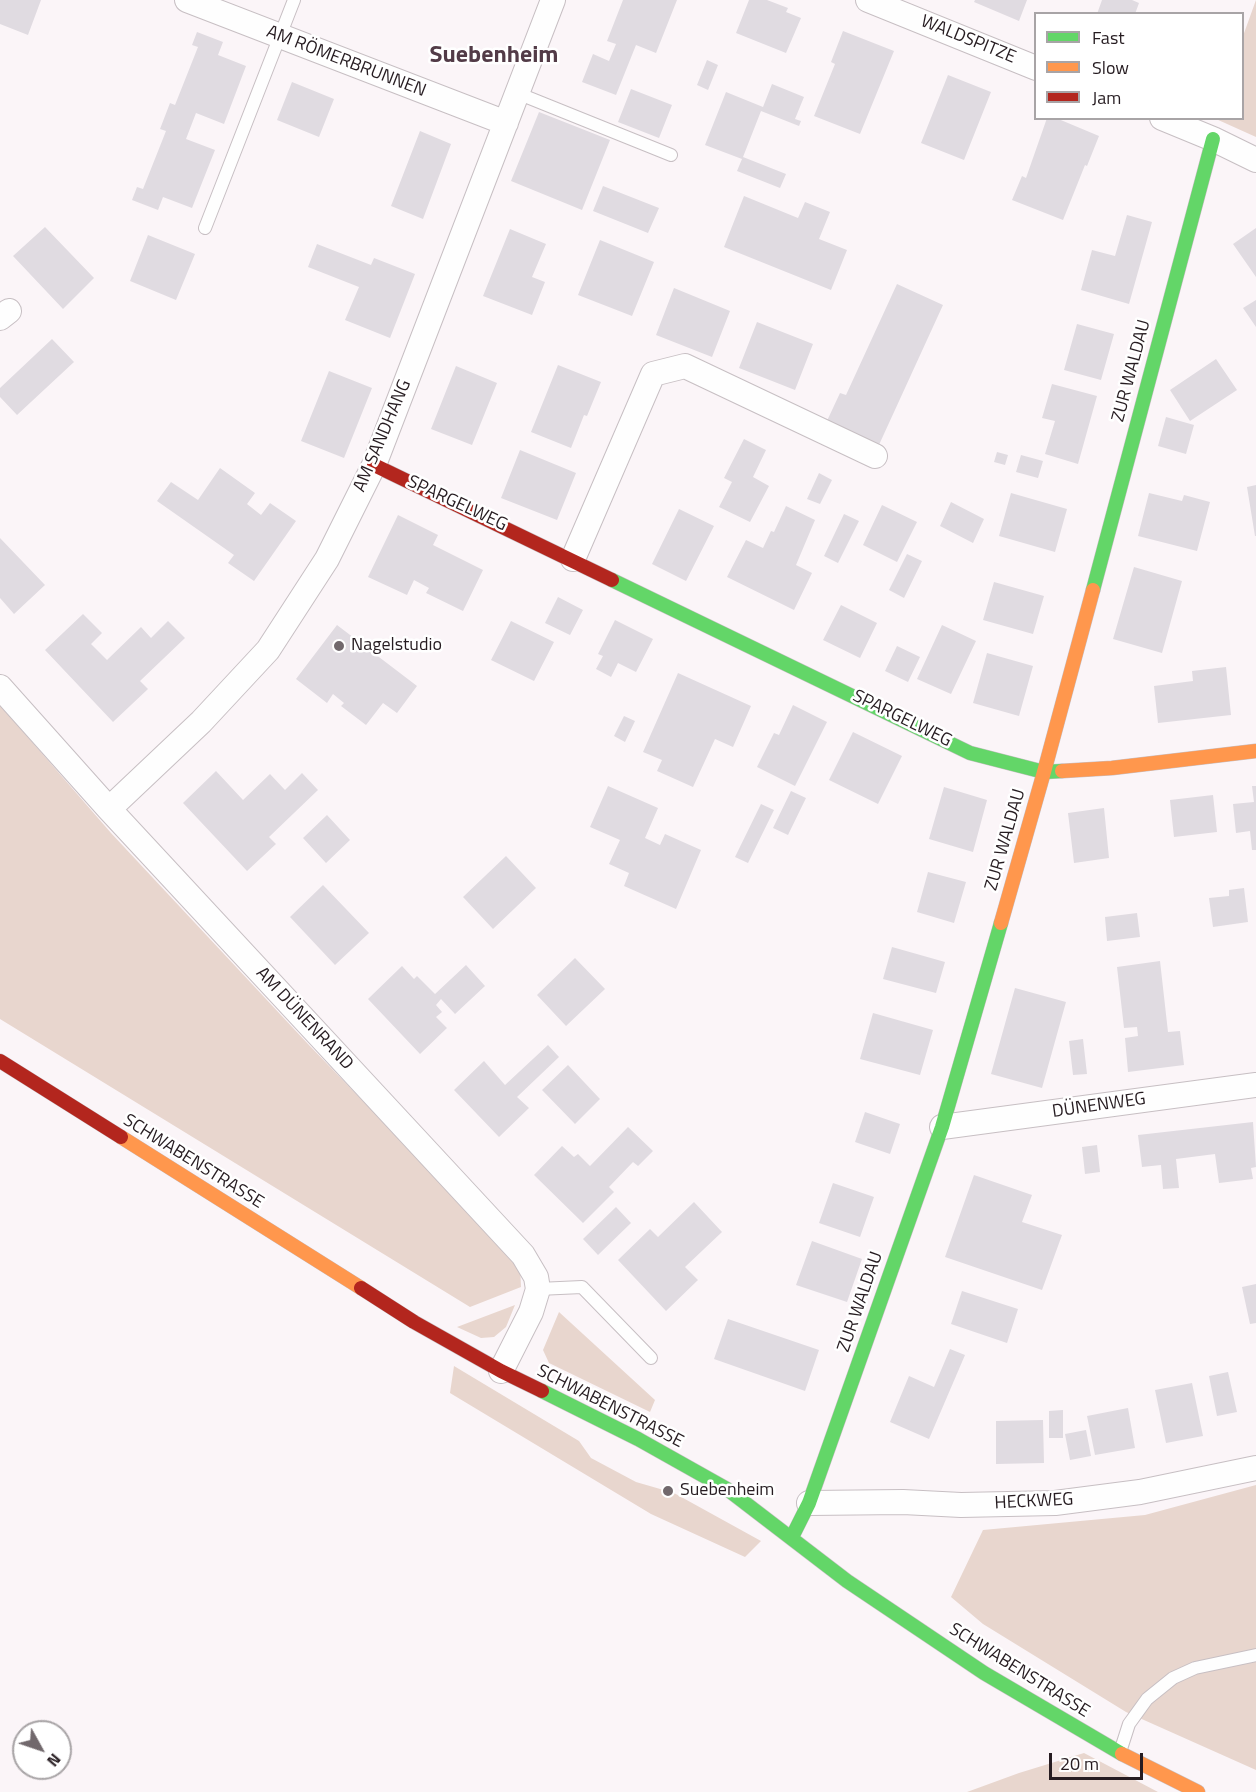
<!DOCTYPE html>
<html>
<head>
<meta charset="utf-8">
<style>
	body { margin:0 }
	#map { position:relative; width:1256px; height:1792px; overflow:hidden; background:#fbf5f8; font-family:"Titillium Web",sans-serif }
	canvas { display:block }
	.legend { position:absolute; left:1034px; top:12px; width:210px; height:108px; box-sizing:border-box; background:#fff; border:2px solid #a8a4a6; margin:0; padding:8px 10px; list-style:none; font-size:18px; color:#261c21 }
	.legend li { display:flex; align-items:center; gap:12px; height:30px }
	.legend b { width:30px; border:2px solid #a8a4a6 }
	.north { position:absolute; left:12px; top:1720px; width:60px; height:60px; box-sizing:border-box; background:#fff; border:2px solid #a8a4a6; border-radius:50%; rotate:130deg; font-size:16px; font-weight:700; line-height:24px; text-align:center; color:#261c21 }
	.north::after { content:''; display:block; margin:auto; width:21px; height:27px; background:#71686c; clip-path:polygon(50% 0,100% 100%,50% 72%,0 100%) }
	.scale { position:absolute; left:1049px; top:1753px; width:94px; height:27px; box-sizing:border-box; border:3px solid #261c21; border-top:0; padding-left:8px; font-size:18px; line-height:21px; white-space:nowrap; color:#261c21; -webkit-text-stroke:4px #fff; paint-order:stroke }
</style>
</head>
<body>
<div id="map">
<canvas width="1256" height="1792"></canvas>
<ul class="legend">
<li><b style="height:8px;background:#63d668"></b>Fast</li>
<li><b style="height:8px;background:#ff974d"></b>Slow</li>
<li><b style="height:8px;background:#b3261e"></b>Jam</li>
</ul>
<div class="north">N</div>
<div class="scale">20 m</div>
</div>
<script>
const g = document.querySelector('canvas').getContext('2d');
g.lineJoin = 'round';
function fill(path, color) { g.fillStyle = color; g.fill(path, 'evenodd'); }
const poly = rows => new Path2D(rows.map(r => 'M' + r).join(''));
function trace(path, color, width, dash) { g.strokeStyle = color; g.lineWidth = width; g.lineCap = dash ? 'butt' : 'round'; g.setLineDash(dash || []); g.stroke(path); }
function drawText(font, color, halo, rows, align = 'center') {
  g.font = font + ' "Titillium Web",sans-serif'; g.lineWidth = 5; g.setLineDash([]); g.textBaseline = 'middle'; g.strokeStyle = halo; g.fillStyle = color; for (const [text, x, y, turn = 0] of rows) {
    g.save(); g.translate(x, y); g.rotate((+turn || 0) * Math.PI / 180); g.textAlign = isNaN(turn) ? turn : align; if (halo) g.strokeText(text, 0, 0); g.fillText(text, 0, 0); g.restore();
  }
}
const green = poly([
	[1256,0,1256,137,1216,119,1242,118,1243,36],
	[0,705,111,833,308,1044,520,1264,521,1287,470,1307,0,1019],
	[515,1305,506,1327,494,1337,481,1338,457,1327],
	[559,1312,655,1400,650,1412,549,1363,543,1350],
	[454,1366,579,1441,591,1458,636,1482,674,1493,761,1541,745,1557,651,1514,450,1393],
	[1256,1485,1256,1770,1126,1712,983,1624,951,1597,983,1530,1145,1515],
	[1084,1753,1158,1792,967,1792,1019,1773]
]);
const building = poly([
	[0,0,41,0,28,35,0,24],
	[623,0,677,0,656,53,636,45,616,95,582,82,593,54,609,61,616,44,607,41],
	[749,0,767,0,788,8,786,12,801,18,786,53,736,33],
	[975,0,1027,0,1019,21,974,2],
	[1102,0,1132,0,1139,3,1135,14,1097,14],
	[843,31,894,51,860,134,814,116,835,64,831,62],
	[197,32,223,42,218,55,246,66,224,124,196,113,186,139,215,150,192,208,163,197,158,210,132,200,137,187,143,189,166,131,160,129,170,103,175,105,198,47,192,45],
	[707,60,718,65,708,90,697,85],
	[948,75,991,92,964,160,921,143],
	[292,82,334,99,319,137,277,120],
	[772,84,804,97,795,119,801,121,799,126,761,111,743,157,786,174,780,188,737,171,742,159,705,145,726,92,763,107],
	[631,89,672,105,659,138,618,122],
	[539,112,610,140,582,210,511,181],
	[1047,118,1056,118,1099,136,1087,166,1085,165,1063,220,1012,200,1022,176,1026,178],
	[420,131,451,144,423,219,391,206],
	[603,186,659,208,648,233,593,211],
	[744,196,798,218,805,202,830,212,819,239,847,250,831,290,724,247],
	[1127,215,1152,222,1129,304,1081,290,1092,250,1115,256],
	[45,227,94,278,63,309,13,256],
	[1256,228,1256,277,1233,244],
	[510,229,546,244,532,277,545,282,532,315,483,296],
	[148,235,195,254,176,300,130,281],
	[600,240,654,262,632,316,578,295],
	[317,244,371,265,374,258,415,274,390,338,345,320,359,287,308,267],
	[897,284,943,305,878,447,826,423,840,393,846,395],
	[674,288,730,311,712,357,656,335],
	[1256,300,1256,327,1243,308],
	[757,322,813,344,795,390,739,368],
	[1077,324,1114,334,1101,380,1064,370],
	[52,339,74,362,17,415,0,397,0,388],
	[1216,359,1237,390,1190,421,1170,390],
	[558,365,601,382,587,416,584,415,571,448,531,432],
	[456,366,497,383,472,445,431,429],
	[329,371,372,388,344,458,301,441],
	[1052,384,1097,396,1078,464,1045,454,1055,421,1042,418],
	[1166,417,1194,425,1186,454,1158,446],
	[744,439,766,450,753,477,769,486,750,522,719,507,732,482,724,478],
	[520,450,576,473,557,520,501,498],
	[997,452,1008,455,1005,465,994,462],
	[1021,455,1043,461,1038,478,1016,472],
	[220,468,255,493,247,504,261,515,270,503,296,521,254,581,228,563,234,555,157,501,171,482,198,500],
	[819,473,832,480,820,504,807,499],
	[1256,485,1256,536,1255,536,1247,487],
	[1011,493,1067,509,1055,552,999,536],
	[1149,493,1182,501,1184,495,1210,502,1197,551,1138,536],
	[951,502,984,519,973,543,940,526],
	[882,505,917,522,897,562,863,545],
	[786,506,815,520,796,565,812,573,794,610,727,577,746,540,763,548,771,531,774,532],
	[679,509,714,526,686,581,652,564],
	[844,514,859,521,838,563,824,556],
	[398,515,438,535,433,545,483,570,463,611,426,593,429,588,414,580,407,595,368,577],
	[0,538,45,585,14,614,0,598],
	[907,554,922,561,904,598,889,590],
	[1134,567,1182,581,1162,653,1113,639],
	[994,582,1044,596,1033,634,983,620],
	[558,597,583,610,570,635,545,623],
	[841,605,877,623,860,658,823,640],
	[83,614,102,633,91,644,107,660,141,627,151,638,168,621,185,638,140,681,148,689,113,722,45,650],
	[615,620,653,639,636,672,618,663,611,677,596,669,603,656,598,654],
	[511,621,554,642,534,681,491,660],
	[337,625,417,686,397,713,383,703,366,725,341,706,344,703,333,694,327,703,296,679],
	[942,625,976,641,951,694,917,679],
	[897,646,920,657,908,682,885,671],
	[987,653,1033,666,1019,716,973,703],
	[1226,667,1231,715,1158,723,1154,686,1193,681,1192,671],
	[678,673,751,706,733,747,715,739,693,787,657,771,662,760,643,752],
	[793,705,827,722,795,786,757,767,774,733,779,735],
	[624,716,635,721,625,742,614,736],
	[853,732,902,756,878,804,829,780],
	[216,771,243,800,270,774,285,790,302,773,318,790,269,837,276,844,247,871,183,803],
	[608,786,658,808,645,838,660,845,665,834,701,850,676,909,624,886,629,873,609,864,620,840,590,827],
	[1252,786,1256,786,1256,850,1252,850,1250,831,1236,833,1233,804,1254,802],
	[944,787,987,800,973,852,929,839],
	[791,791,806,798,788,835,773,828],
	[1213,795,1217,832,1174,837,1170,800],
	[761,804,774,810,748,863,735,857],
	[1104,808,1109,858,1074,863,1068,813],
	[327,815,350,840,326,863,303,838],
	[506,856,536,888,493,929,463,897],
	[928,872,966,882,954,923,917,912],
	[323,885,369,933,335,965,290,917],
	[1244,888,1248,922,1213,927,1209,898,1229,896,1229,890],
	[1137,913,1140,937,1107,941,1105,917],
	[892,947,945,962,936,993,883,979],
	[575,958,605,989,566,1026,537,995],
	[1160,961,1168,1032,1180,1031,1184,1065,1128,1072,1125,1038,1138,1036,1137,1027,1124,1028,1117,967],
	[466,965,485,986,455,1014,441,999,436,1005,442,1012,436,1017,447,1028,420,1054,368,999,402,966,414,979,417,976,435,994],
	[1015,988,1066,1002,1042,1088,991,1074],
	[873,1013,933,1030,920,1075,860,1059],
	[1083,1039,1087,1074,1073,1075,1069,1041],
	[548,1045,559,1057,517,1097,529,1108,499,1137,454,1090,484,1061,505,1085],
	[568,1065,600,1099,575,1124,542,1090],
	[865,1112,900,1124,890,1154,855,1142],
	[1253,1122,1256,1167,1251,1168,1253,1179,1219,1183,1215,1154,1176,1159,1179,1188,1163,1189,1161,1165,1142,1167,1138,1135],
	[628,1127,653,1151,638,1166,633,1162,609,1187,614,1192,583,1223,534,1175,562,1146,574,1157,578,1154,590,1166],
	[1097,1145,1100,1172,1085,1174,1082,1147],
	[974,1175,1032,1195,1022,1222,1062,1235,1042,1290,945,1257],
	[833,1183,874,1197,860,1237,819,1223],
	[694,1202,722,1232,685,1267,698,1280,666,1311,618,1260,650,1229,658,1237],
	[616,1207,631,1223,598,1255,583,1239],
	[812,1241,862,1259,847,1302,796,1285],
	[1256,1284,1256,1323,1250,1324,1242,1287],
	[962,1291,1018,1309,1007,1343,951,1324],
	[728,1319,819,1350,805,1391,714,1359],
	[950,1349,965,1355,929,1439,890,1422,909,1376,934,1387],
	[1228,1372,1237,1412,1217,1416,1209,1376],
	[1192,1383,1203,1436,1166,1443,1155,1390],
	[1128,1408,1135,1448,1095,1455,1087,1416],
	[1063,1410,1063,1438,1049,1438,1049,1411],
	[1043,1420,1044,1463,996,1464,996,1421],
	[1086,1430,1091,1456,1070,1460,1065,1434]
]);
const lane = poly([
	[517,93,671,155],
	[205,228,294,0],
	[538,1289,582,1287,651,1358],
	[1120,1752,1129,1724,1147,1699,1173,1678,1195,1668,1256,1655]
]);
const street = poly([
	[187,0,506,123],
	[868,0,1036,68],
	[1162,118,1213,139,1256,160],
	[0,318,9,311],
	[573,559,653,374,685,366,875,456],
	[0,687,109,809,523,1255,536,1277,538,1289,531,1312,501,1371],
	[109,809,201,722,268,650,327,559,374,465,553,0],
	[942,1127,1256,1085],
	[809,1503,903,1502,961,1505,1055,1503,1140,1492,1256,1468]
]);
const fast = poly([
	[612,580,970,753,1044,772,1062,771],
	[1093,590,1213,139],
	[542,1391,638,1439,727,1489,847,1581,984,1673,1122,1754],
	[792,1537,809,1503,942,1127,1001,923]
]);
const slow = poly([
	[1062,771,1112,768,1256,751],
	[1001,923,1044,772,1093,590],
	[121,1137,361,1288],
	[1122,1754,1198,1792]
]);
const jam = poly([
	[374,465,612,580],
	[0,1061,121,1137],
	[361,1288,414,1322,501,1371,542,1391]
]);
const markers = [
	[339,646,6,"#71686c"],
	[668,1491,6,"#71686c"]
];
const streetNames = [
	["WALDSPITZE",968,40,22],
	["AM RÖMERBRUNNEN",346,62,21],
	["ZUR WALDAU",1132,371,-75],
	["AM SANDHANG",383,436,-67],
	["SPARGELWEG",457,504,25],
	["SPARGELWEG",902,719,26],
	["ZUR WALDAU",1006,840,-74],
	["AM DÜNENRAND",304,1019,47],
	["DÜNENWEG",1099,1106,-8],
	["SCHWABENSTRASSE",193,1162,32],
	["ZUR WALDAU",861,1302,-71],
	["SCHWABENSTRASSE",610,1407,27],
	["HECKWEG",1034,1502,-3],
	["SCHWABENSTRASSE",1019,1671,32]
];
const poiNames = [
	["Nagelstudio",351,646],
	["Suebenheim",680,1491]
];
const districtNames = [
	["Suebenheim",494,56]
];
fill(green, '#e8d6ce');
fill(building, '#e0dbe1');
trace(lane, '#c7bfc3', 14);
trace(street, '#c7bfc3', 26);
trace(fast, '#c7bfc3', 15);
trace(slow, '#c7bfc3', 15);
trace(jam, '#c7bfc3', 15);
trace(lane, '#fefefe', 12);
trace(street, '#fefefe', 24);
trace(fast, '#63d668', 14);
trace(slow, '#ff974d', 14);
trace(jam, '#b3261e', 14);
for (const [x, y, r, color] of markers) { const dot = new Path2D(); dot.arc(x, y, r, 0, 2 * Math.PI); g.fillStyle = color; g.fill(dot); trace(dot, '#fff', 2); }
drawText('18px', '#261c21', '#fff', streetNames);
drawText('18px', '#261c21', '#fff', poiNames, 'left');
drawText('bold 24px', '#523b47', '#fff', districtNames);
</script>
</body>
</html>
